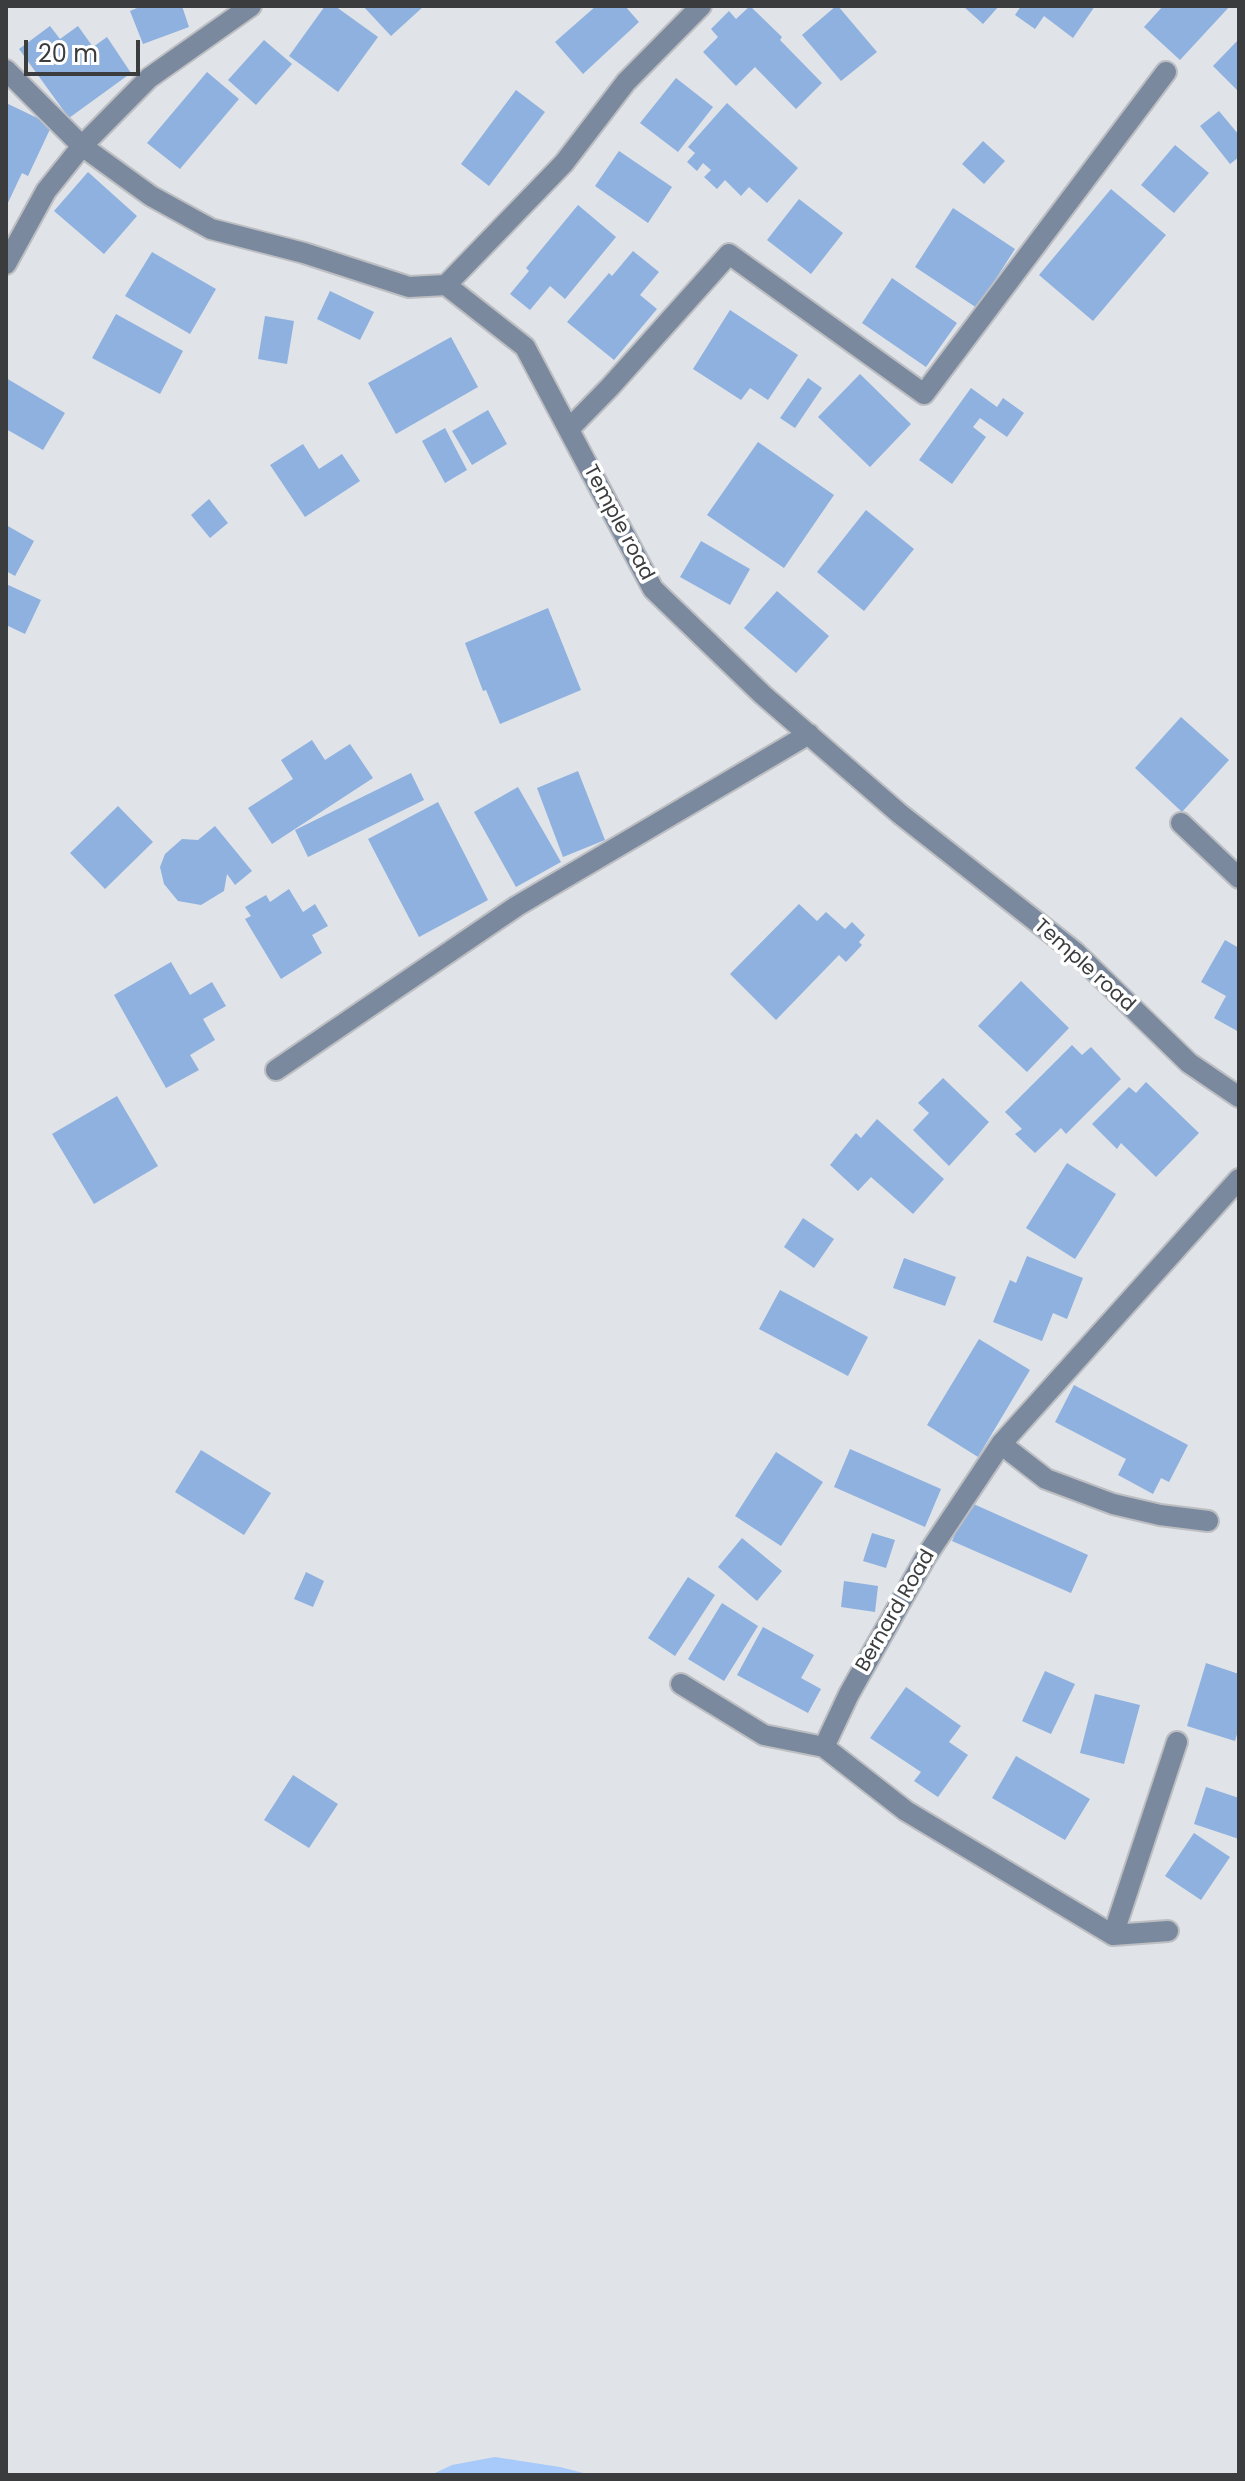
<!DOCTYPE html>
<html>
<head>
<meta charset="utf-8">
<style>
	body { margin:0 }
	#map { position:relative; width:1245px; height:2481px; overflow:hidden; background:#e0e3e7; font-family:Poppins,sans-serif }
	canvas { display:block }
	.frame { position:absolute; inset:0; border:8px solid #3b3c3e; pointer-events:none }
	.scale { position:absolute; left:24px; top:40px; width:116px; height:36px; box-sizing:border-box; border:4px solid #3b3c3e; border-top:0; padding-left:10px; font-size:24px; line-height:28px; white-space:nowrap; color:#3b3c3e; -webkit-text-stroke:6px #fff; paint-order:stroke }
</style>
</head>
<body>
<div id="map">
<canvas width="1245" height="2481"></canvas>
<div class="frame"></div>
<div class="scale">20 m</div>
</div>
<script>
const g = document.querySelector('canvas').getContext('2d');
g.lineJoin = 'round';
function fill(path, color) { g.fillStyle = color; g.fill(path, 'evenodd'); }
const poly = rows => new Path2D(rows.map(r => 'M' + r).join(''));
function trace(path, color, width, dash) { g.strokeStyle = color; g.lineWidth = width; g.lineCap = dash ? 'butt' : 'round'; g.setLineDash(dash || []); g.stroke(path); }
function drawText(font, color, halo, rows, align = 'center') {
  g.font = font + ' Poppins,sans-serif'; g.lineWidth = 7; g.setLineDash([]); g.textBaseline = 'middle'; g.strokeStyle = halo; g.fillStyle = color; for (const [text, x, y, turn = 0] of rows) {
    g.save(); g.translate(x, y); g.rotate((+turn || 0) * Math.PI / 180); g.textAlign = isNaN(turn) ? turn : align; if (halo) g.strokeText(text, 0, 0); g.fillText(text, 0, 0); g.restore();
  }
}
const water = poly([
	[495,2457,560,2467,591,2475,431,2475,452,2465]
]);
const building = poly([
	[142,6,182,6,189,27,143,44,130,11],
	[325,6,335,6,378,37,338,92,289,56],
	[363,6,424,6,391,36],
	[596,6,625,6,639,22,583,74,555,42],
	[750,6,782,37,780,40,822,83,796,109,755,67,736,86,703,52,718,37,711,29,729,11,736,19],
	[836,6,838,6,877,52,841,81,802,35],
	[963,6,999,6,983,24],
	[1021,6,1095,6,1073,38,1044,16,1035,29,1015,15],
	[1163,6,1230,6,1180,60,1144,27],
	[50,26,60,39,78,26,93,47,107,37,131,73,69,118,19,49],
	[1239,39,1239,92,1213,66],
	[264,40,292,64,256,105,228,80],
	[207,72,239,99,180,169,147,143],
	[676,78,713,107,678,152,640,123],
	[516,90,545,112,489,186,461,164],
	[6,103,52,125,28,176,22,173,6,207],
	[727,103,798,168,767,203,749,187,741,196,725,180,717,189,704,177,711,170,703,163,697,171,687,162,695,153,688,147],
	[1219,111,1239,135,1239,157,1230,164,1200,126],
	[983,141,1005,161,984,184,962,164],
	[1175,145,1209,173,1174,213,1141,185],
	[619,151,672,187,648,223,595,186],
	[88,172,137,216,104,254,54,211],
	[1111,189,1166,235,1093,321,1039,275],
	[799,199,843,233,811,274,767,240],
	[578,205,616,237,565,299,550,286,530,310,510,294,529,271,526,268],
	[953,208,1015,249,977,308,915,267],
	[633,251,659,272,640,295,657,309,614,360,567,322,609,273,612,276],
	[152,252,216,289,190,334,125,296],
	[892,278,957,323,926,367,862,323],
	[330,291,374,312,360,340,317,319],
	[730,310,798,355,768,400,750,388,741,400,693,369],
	[116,314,183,351,160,394,92,358],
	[265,316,294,321,287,364,258,359],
	[451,337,478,387,396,434,368,383],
	[860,374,911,424,870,467,818,417],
	[6,378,65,413,43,450,6,429],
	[808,378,822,388,795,428,780,418],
	[971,388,997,407,1003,398,1024,413,1007,437,980,418,973,427,986,437,952,484,919,460],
	[488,410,507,444,472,465,452,431],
	[445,428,467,470,445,483,422,441],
	[758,442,834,495,784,568,707,515],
	[303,444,319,469,342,454,360,481,305,517,270,465],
	[209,499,228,523,210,538,191,515],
	[866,510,914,549,864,611,817,572],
	[6,525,34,541,15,576,6,571],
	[701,541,750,569,730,605,680,577],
	[6,584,41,600,25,634,6,625],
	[777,591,829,636,796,673,744,628],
	[548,608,581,690,500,724,486,690,483,691,465,643],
	[1181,717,1229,760,1182,812,1135,768],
	[312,740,325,760,350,744,373,778,272,844,248,808,293,779,281,760],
	[578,771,605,840,563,857,537,788],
	[411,773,424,800,308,857,295,830],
	[518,787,561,862,516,887,474,812],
	[438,802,488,900,419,937,368,839],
	[118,806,153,842,105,889,70,853],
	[215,826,252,871,235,885,227,874,224,891,201,905,178,901,164,884,160,867,165,854,182,839,198,840],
	[289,889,303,912,315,904,328,926,312,935,322,953,281,979,245,919,251,916,245,907,266,895,270,902],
	[799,904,817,921,826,912,845,929,852,922,865,935,859,942,862,945,846,962,839,955,776,1020,730,974],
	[1225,940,1239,948,1239,1032,1214,1018,1226,996,1201,982],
	[171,962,190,995,212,982,226,1006,203,1019,215,1040,190,1055,199,1070,166,1088,114,995],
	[1021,981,1069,1028,1027,1072,978,1026],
	[1072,1045,1082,1055,1091,1047,1121,1079,1066,1134,1061,1128,1035,1153,1015,1134,1022,1129,1005,1112],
	[943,1078,989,1122,949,1166,913,1130,929,1113,918,1103],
	[1146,1082,1199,1133,1156,1177,1121,1143,1117,1149,1092,1124,1129,1087,1136,1093],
	[117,1096,158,1166,94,1204,52,1134],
	[877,1119,944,1179,913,1214,871,1177,858,1191,830,1165,856,1133,861,1138],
	[1067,1163,1116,1194,1075,1259,1026,1228],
	[803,1218,834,1239,814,1268,784,1247],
	[1027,1256,1083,1278,1067,1319,1053,1313,1042,1341,993,1322,1010,1280,1016,1283],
	[904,1258,956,1277,945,1306,893,1288],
	[780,1290,868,1337,848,1376,759,1329],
	[979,1339,1030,1370,978,1457,927,1425],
	[1074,1385,1188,1445,1169,1482,1161,1478,1153,1494,1118,1475,1126,1459,1055,1422],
	[850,1449,941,1489,925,1527,834,1487],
	[201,1450,271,1493,244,1535,175,1492],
	[776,1452,823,1482,781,1546,735,1516],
	[969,1502,1088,1555,1071,1593,952,1541],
	[872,1533,895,1540,886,1568,863,1561],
	[742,1538,782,1571,757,1601,718,1567],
	[306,1572,324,1581,313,1607,294,1599],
	[688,1577,715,1595,675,1656,648,1638],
	[844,1581,878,1586,875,1612,841,1607],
	[722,1603,758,1626,724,1681,688,1659],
	[763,1627,814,1655,801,1678,821,1689,808,1713,737,1675],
	[1206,1663,1239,1674,1239,1727,1235,1741,1187,1726],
	[1045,1671,1075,1684,1051,1734,1022,1721],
	[906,1687,961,1726,949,1742,968,1755,938,1797,914,1781,921,1772,870,1738],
	[1095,1694,1140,1705,1124,1764,1080,1753],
	[1016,1756,1090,1799,1065,1840,992,1798],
	[293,1775,338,1804,309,1848,264,1820],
	[1206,1787,1239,1798,1239,1839,1194,1824],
	[1194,1833,1230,1857,1201,1900,1165,1876]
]);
const minor = poly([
	[6,70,82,146,151,196,211,229,304,253,409,287,446,285,525,347,653,589,763,695,900,814,1075,952,1189,1063,1239,1097],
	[6,264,46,191,82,146,149,78,251,6],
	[446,285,564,163,626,82,701,6],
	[569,429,610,387,729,254,924,394,1166,72],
	[1181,823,1239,878],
	[276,1070,517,906,809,734],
	[1001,1444,1046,1479,1113,1504,1160,1515,1208,1521],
	[681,1684,764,1735,824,1747],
	[1168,1931,1113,1935,906,1811,824,1747,849,1694,927,1555,1001,1444,1239,1179],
	[1113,1935,1177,1742]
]);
const streetNames = [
	["Temple road",618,523,62],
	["Temple road",1084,966,42],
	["Bernard Road",896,1611,-60]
];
fill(water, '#a7cafa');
fill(building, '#8eb1df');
trace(minor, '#bcbec2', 24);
trace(minor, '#7a899d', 20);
drawText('20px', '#3b3c3e', '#fff', streetNames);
</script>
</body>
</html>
